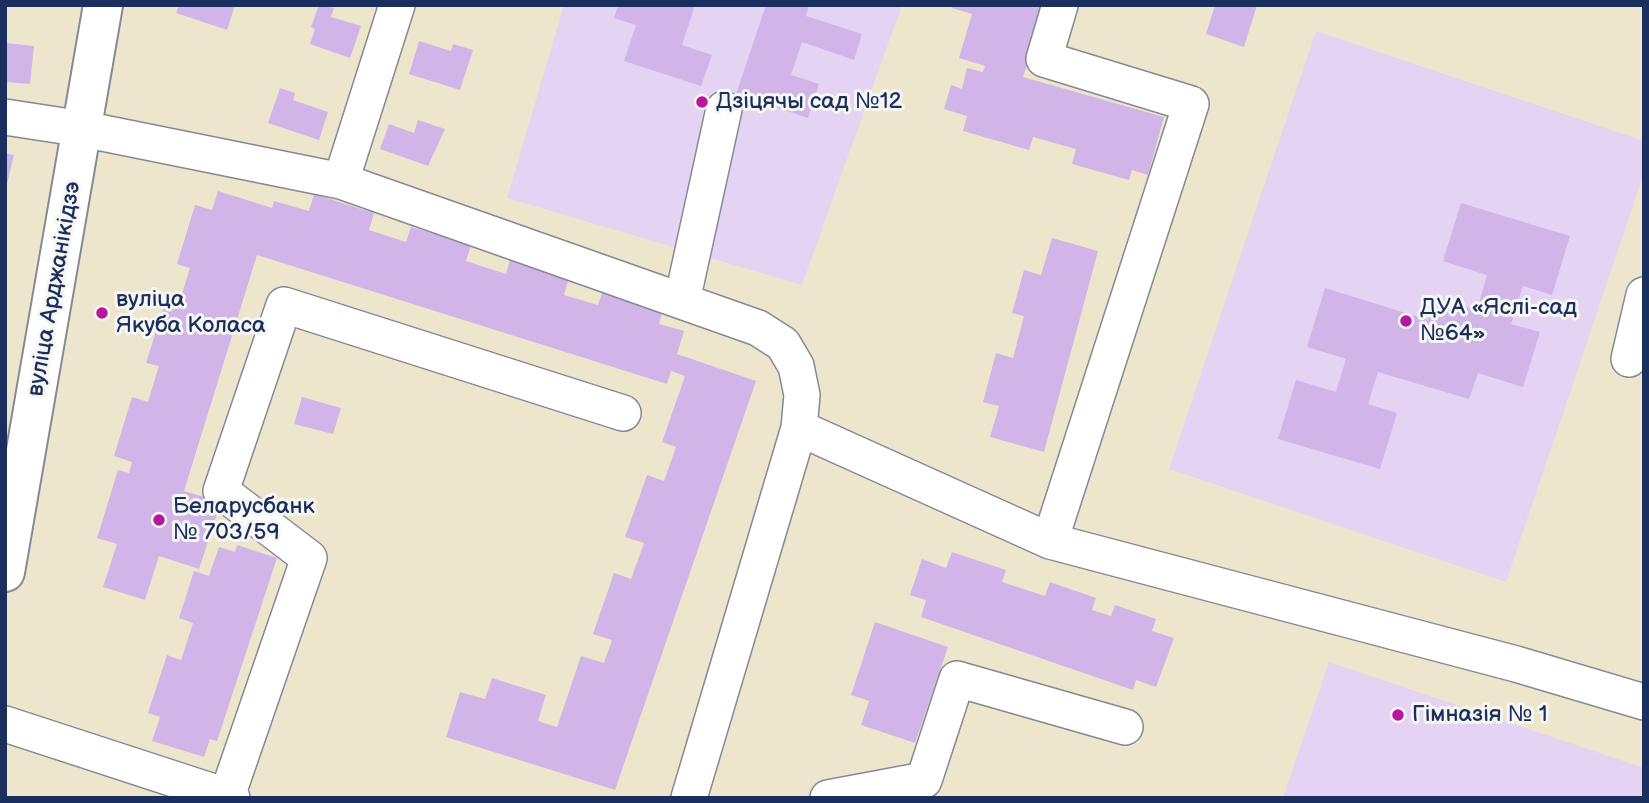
<!DOCTYPE html>
<html>
<head>
<meta charset="utf-8">
<style>
	body { margin:0 }
	#map { position:relative; width:1649px; height:803px; overflow:hidden; background:#eee6cc; font-family:"Balsamiq Sans",sans-serif }
	canvas { display:block }
	.frame { position:absolute; inset:0; border:7px solid #1b2f5e; pointer-events:none }
</style>
</head>
<body>
<div id="map">
<canvas width="1649" height="803"></canvas>
<div class="frame"></div>
</div>
<script>
const g = document.querySelector('canvas').getContext('2d');
g.lineJoin = 'round';
function fill(path, color) { g.fillStyle = color; g.fill(path, 'evenodd'); }
const poly = rows => new Path2D(rows.map(r => 'M' + r).join(''));
function trace(path, color, width, dash) { g.strokeStyle = color; g.lineWidth = width; g.lineCap = dash ? 'butt' : 'round'; g.setLineDash(dash || []); g.stroke(path); }
function drawText(font, color, halo, rows, align = 'center') {
  g.font = font + ' "Balsamiq Sans",sans-serif'; g.lineWidth = 6; g.setLineDash([]); g.textBaseline = 'middle'; g.strokeStyle = halo; g.fillStyle = color; for (const [text, x, y, turn = 0] of rows) {
    g.save(); g.translate(x, y); g.rotate((+turn || 0) * Math.PI / 180); g.textAlign = isNaN(turn) ? turn : align; if (halo) g.strokeText(text, 0, 0); g.fillText(text, 0, 0); g.restore();
  }
}
const built = poly([
	[564,5,902,5,802,285,507,198],
	[1316,31,1644,141,1644,173,1506,582,1169,469],
	[1329,662,1644,768,1644,798,1283,798]
]);
const building = poly([
	[179,5,235,5,227,30,176,13],
	[319,5,334,8,331,17,361,26,350,58,310,44,315,29,311,27],
	[618,5,695,5,682,45,712,55,701,86,624,61,636,25,614,18],
	[766,5,809,5,806,16,862,34,854,60,802,42,791,75,819,84,808,118,736,94],
	[953,5,1045,5,1023,77,1164,117,1148,175,1132,170,1129,180,1072,164,1076,149,1033,137,1029,150,963,131,967,116,944,109,951,85,962,89,967,68,983,72,985,66,959,58,972,14,952,8],
	[1215,5,1257,5,1244,47,1206,34],
	[419,41,451,51,453,44,473,50,460,90,409,74],
	[5,43,34,46,30,84,5,82],
	[280,88,295,93,293,100,328,112,319,140,268,123],
	[418,120,445,129,428,166,380,149,389,124,414,133],
	[5,153,14,155,6,188,5,188],
	[218,191,272,208,274,201,309,211,314,194,374,213,369,230,406,242,411,227,471,245,466,261,506,274,510,260,569,278,564,295,598,305,603,290,663,309,659,324,684,331,677,354,756,381,615,790,446,737,460,692,485,699,492,678,546,695,538,721,557,727,581,656,604,663,612,640,593,634,614,573,631,579,644,543,625,537,647,475,664,481,676,447,662,442,685,376,671,371,667,384,257,255,184,491,221,502,199,569,159,556,145,600,103,587,117,544,97,538,118,470,129,473,132,462,114,456,132,397,148,402,159,366,146,363,165,303,178,307,190,268,177,264,195,205,212,210],
	[1461,203,1570,236,1552,295,1523,286,1511,324,1540,332,1523,387,1478,373,1469,399,1378,372,1368,404,1397,413,1380,469,1278,439,1296,380,1336,392,1346,359,1307,347,1325,288,1428,320,1435,297,1477,310,1487,275,1443,261],
	[1052,238,1098,251,1044,452,990,437,999,406,983,402,996,353,1013,358,1024,316,1012,313,1024,270,1041,275],
	[302,397,341,408,333,434,294,424],
	[237,545,277,558,217,741,210,739,204,757,152,741,160,717,148,713,167,655,181,660,193,623,179,618,194,571,209,576,219,547,235,552],
	[952,552,1006,570,1002,582,1045,596,1050,582,1096,598,1092,610,1111,616,1115,605,1156,619,1152,631,1174,638,1156,687,1136,680,1133,690,921,617,926,600,910,595,922,559,946,568],
	[875,622,948,647,915,743,861,725,869,701,851,695]
]);
const minor = poly([
	[5,117,83,129,341,181,758,328,783,344,796,366,802,395,799,428,689,798],
	[341,181,397,5],
	[682,301,724,109],
	[1629,359,1644,295],
	[799,428,1050,541,1516,664,1644,702],
	[1050,541,1191,104,1044,59,1060,5],
	[5,724,232,798],
	[227,796,309,558,221,491,284,305,623,413],
	[828,798,924,780,957,679,1125,727]
]);
const major = poly([
	[5,572,103,5]
]);
const markers = [
	[702,102,7,"#b5179e"],
	[102,313,7,"#b5179e"],
	[1406,321,7,"#b5179e"],
	[159,520,7,"#b5179e"],
	[1398,715,7,"#b5179e"]
];
const poiNames = [
	["Дзіцячы сад №12",716,102],
	["вуліца",116,300],
	["Якуба Коласа",116,326],
	["ДУА «Яслі-сад",1420,308],
	["№64»",1420,334],
	["Беларусбанк",173,507],
	["№ 703/59",173,533],
	["Гімназія № 1",1412,715]
];
const streetNames = [
	["вуліца Арджанікідзэ",55,289,-80]
];
fill(built, '#e4d3f2');
fill(building, '#d1b5e9');
trace(minor, '#848a95', 38);
trace(major, '#848a95', 42);
trace(minor, '#fff', 35);
trace(major, '#fff', 38);
for (const [x, y, r, color] of markers) { const dot = new Path2D(); dot.arc(x, y, r, 0, 2 * Math.PI); g.fillStyle = color; g.fill(dot); trace(dot, '#f6f6f2', 2.5); }
drawText('23px', '#1b2f5e', '#f6f6f2', poiNames, 'left');
drawText('23px', '#1b2f5e', '#f6f6f2', streetNames);
</script>
</body>
</html>
